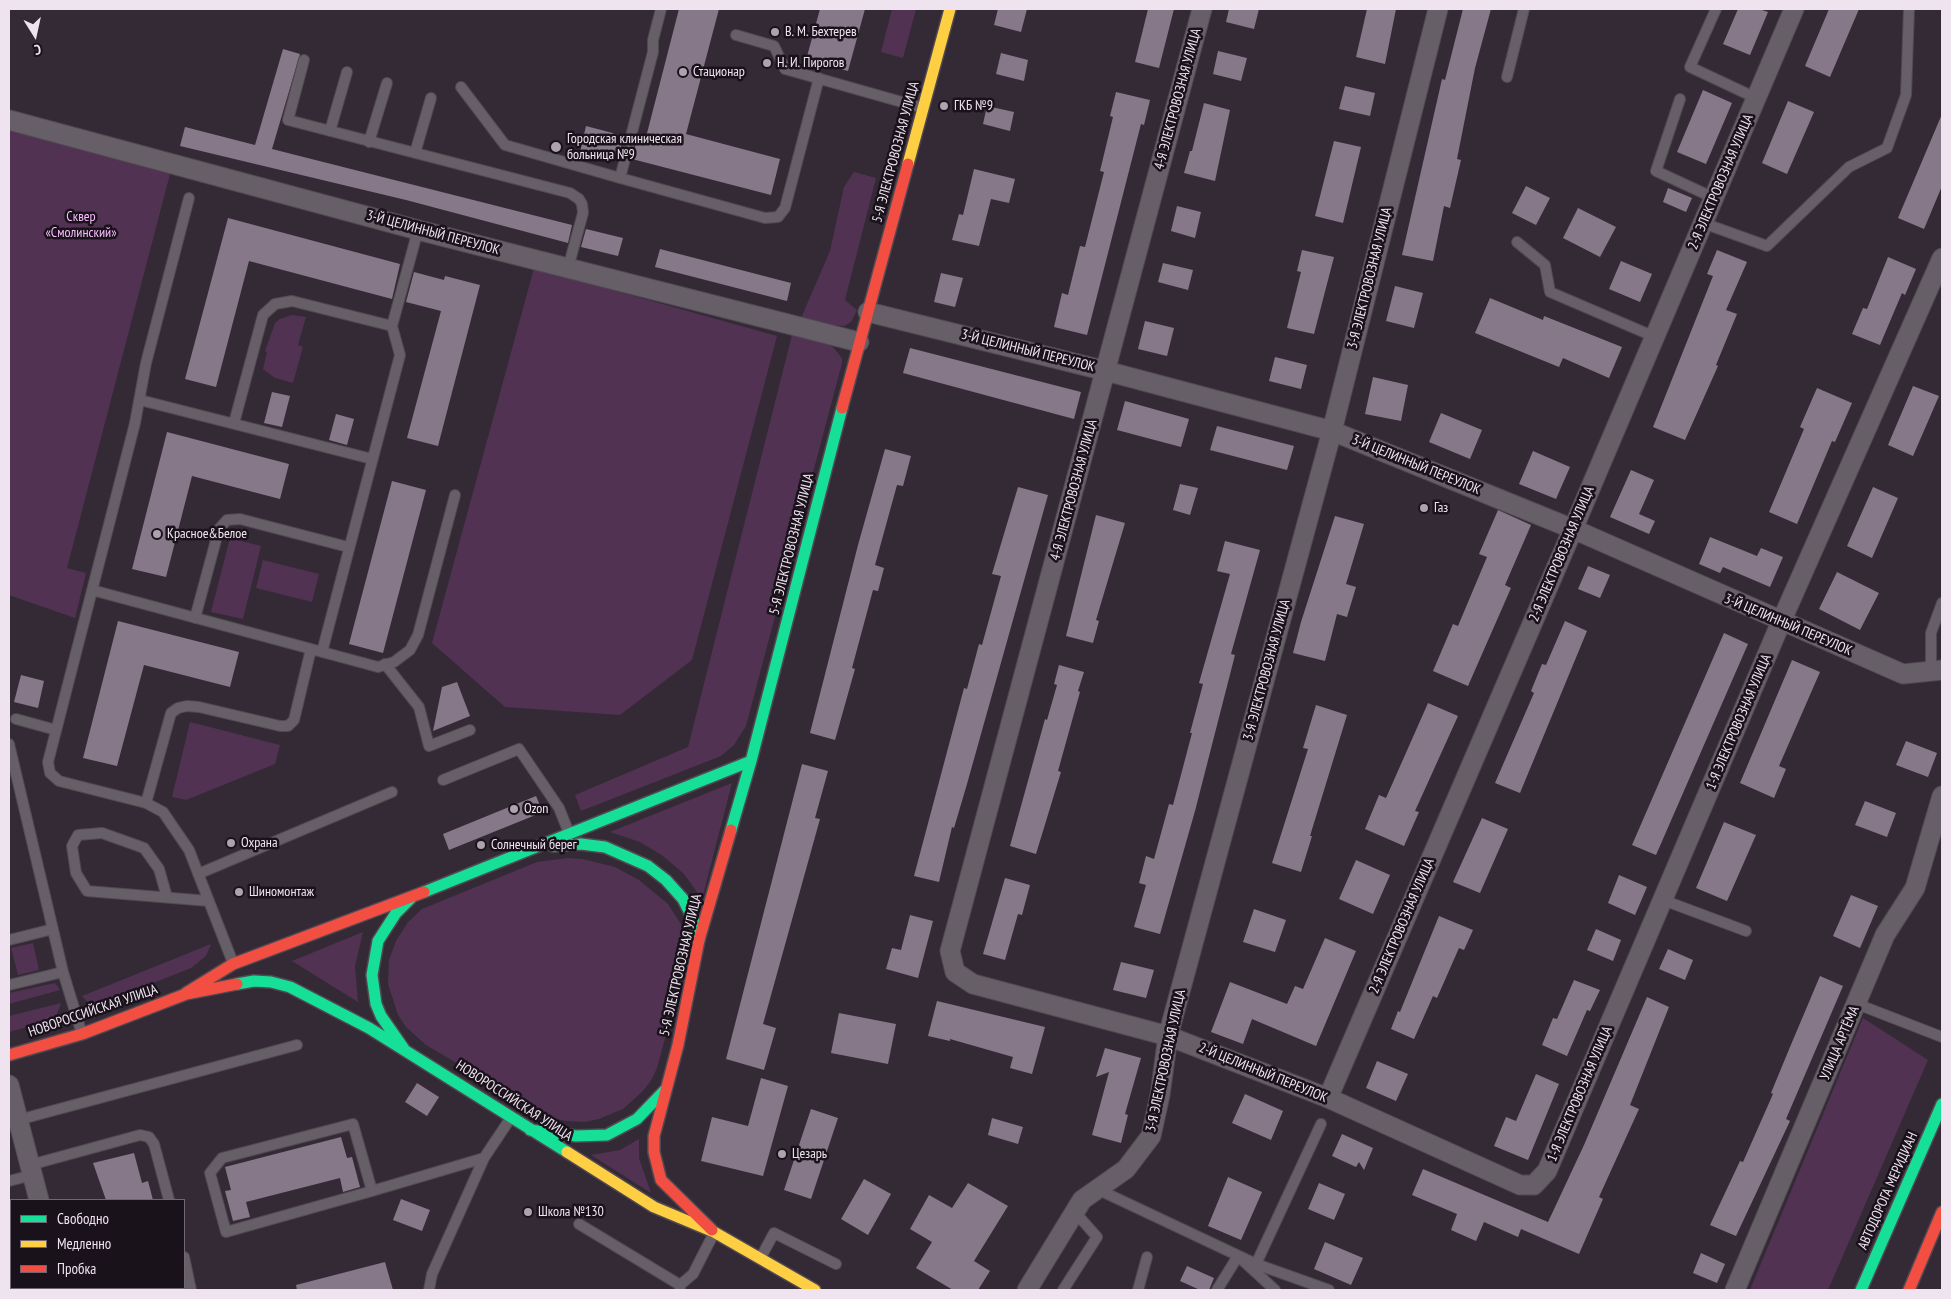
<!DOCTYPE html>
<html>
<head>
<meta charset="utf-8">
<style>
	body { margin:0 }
	#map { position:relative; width:1951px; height:1299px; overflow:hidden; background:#342a35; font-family:"PT Sans Narrow",sans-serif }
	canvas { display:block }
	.frame { position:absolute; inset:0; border:10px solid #efe3f0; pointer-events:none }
	.legend { position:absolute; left:10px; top:1199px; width:175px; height:90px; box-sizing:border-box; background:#1a121b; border:1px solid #6f6670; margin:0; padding:6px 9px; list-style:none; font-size:15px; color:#efe3f0 }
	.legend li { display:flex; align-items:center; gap:10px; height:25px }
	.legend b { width:25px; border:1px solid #6f6670 }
	.north { position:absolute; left:10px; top:10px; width:50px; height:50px; -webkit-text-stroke:4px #1a121b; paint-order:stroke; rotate:170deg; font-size:14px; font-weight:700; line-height:20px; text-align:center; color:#efe3f0 }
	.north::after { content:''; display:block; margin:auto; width:18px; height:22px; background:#efe3f0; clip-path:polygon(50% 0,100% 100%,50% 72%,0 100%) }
</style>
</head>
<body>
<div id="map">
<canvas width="1951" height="1299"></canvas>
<div class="frame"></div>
<ul class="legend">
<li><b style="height:6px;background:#16e098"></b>Свободно</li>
<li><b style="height:6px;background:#ffcf43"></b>Медленно</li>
<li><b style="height:6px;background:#f24e42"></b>Пробка</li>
</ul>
<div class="north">С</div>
</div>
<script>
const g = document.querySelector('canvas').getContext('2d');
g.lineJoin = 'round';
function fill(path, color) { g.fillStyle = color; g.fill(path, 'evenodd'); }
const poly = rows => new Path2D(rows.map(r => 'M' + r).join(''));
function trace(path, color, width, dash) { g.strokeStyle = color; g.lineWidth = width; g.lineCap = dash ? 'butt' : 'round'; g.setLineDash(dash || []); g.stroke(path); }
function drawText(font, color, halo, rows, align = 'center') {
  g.font = font + ' "PT Sans Narrow",sans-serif'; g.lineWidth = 5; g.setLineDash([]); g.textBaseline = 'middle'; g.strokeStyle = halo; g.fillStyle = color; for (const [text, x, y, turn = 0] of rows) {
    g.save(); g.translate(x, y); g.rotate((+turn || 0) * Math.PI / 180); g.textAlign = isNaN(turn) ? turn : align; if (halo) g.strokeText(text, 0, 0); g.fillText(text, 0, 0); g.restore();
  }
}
const green = poly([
	[892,9,916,9,903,58,881,52],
	[9,130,170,174,67,568,86,573,75,618,9,595],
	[854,172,876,178,845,300,857,310,851,322,844,326,829,325,801,318,830,251,844,187],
	[534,268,777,336,692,660,620,715,505,707,432,643],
	[292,315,306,317,298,345,303,347,293,383,275,378,263,369,267,352,265,351,275,323,280,319],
	[792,335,826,343,833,347,842,358,842,363,746,726,734,745,721,756,581,811,575,795,688,747],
	[230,538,261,546,243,619,211,612],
	[263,560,319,574,312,602,256,588],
	[190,722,280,745,275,764,186,800,172,797],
	[732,783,702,899,684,874,663,856,640,842,610,832],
	[568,858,583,859,615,867,639,880,668,904,686,932,686,961,657,1068,652,1079,643,1091,623,1109,599,1119,585,1122,566,1121,549,1117,426,1045,406,1027,398,1015,388,984,389,960,396,941,408,922,422,909,537,862],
	[363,932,355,966,358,1002,292,961],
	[33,943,39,970,18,975,11,948],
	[211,944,206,956,191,968,98,1005,88,1002,82,996],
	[55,983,60,990,9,1004,9,993],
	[61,1003,55,1020,9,1032,9,1016],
	[1863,1018,1928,1060,1828,1290,1750,1290],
	[639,1139,639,1158,651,1193,591,1155,620,1150]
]);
const building = poly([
	[679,9,719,9,686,134,780,159,771,195,632,159,637,139,645,141],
	[820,9,865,9,848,71,806,60],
	[998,9,1027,9,1021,32,994,25],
	[1148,9,1174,9,1159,68,1135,62],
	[1229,9,1259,9,1254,29,1226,22],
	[1367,9,1396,9,1385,64,1356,57],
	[1463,9,1491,9,1475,68,1457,159,1461,160,1450,208,1444,206,1433,261,1402,255,1442,79,1445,80],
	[1738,9,1759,9,1768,12,1750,55,1723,44],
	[1829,9,1859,9,1830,77,1805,66],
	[283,49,300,54,272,149,572,225,568,243,406,200,180,146,185,127,255,145],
	[1218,51,1247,58,1241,81,1213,74],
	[1001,53,1028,60,1024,81,996,74],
	[1345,86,1375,93,1370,116,1339,109],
	[1703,90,1732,103,1706,164,1677,152],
	[1116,92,1150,100,1144,125,1141,124,1087,335,1054,327,1062,293,1068,295,1080,246,1085,247,1104,172,1100,171,1113,117,1110,116],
	[1788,101,1814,112,1787,174,1762,163],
	[1204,103,1230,110,1215,181,1184,173,1190,151,1192,151],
	[987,106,1014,112,1010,131,983,124],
	[1942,114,1942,186,1924,229,1898,218],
	[586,126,624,136,619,156,614,154,613,160,580,152],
	[1334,141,1361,147,1343,223,1315,216],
	[974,169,1015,179,1009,203,991,199,979,246,952,240,959,214,963,215],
	[1526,186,1550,198,1536,225,1512,213],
	[1668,188,1692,198,1686,212,1663,202],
	[1177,206,1201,212,1195,238,1171,231],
	[1578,208,1616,227,1600,257,1563,238],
	[228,218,400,264,392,299,249,261,216,387,185,379],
	[586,229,623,238,618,256,581,247],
	[660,249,791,283,787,301,655,267],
	[1302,250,1334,257,1314,334,1287,328,1301,272,1297,271],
	[1717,250,1747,262,1726,310,1737,314,1716,365,1718,366,1685,440,1653,427,1713,276,1707,274],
	[1888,257,1916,269,1905,295,1902,293,1880,345,1852,334,1863,308,1867,309],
	[1621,261,1652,274,1640,302,1609,289],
	[1163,263,1193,270,1188,290,1158,282],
	[414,272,444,280,445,276,480,285,438,446,407,438,441,311,406,302],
	[941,273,963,278,955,307,934,302],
	[1395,286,1423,293,1414,328,1386,321],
	[1490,298,1543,320,1544,316,1622,347,1609,378,1563,358,1559,367,1475,333],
	[1145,321,1174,328,1167,356,1138,349],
	[910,348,1081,392,1074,419,903,373],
	[1275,357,1307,365,1301,389,1269,381],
	[1373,377,1408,385,1401,421,1365,414],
	[1913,386,1939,396,1913,456,1888,445],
	[1817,388,1852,403,1835,442,1832,441,1797,524,1769,512,1804,429,1800,427],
	[272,392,290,396,282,427,264,423],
	[1125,401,1189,419,1181,447,1117,430],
	[1441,413,1482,430,1470,459,1429,442],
	[336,414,354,419,347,445,329,440],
	[1217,426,1294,446,1287,470,1210,450],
	[167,432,289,464,280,499,192,476,166,577,132,569],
	[885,449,911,456,903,486,897,485,875,565,884,568,878,591,873,590,852,668,855,669,835,740,810,733,858,545],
	[1533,451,1570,467,1556,499,1519,484],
	[1631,470,1654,480,1639,514,1655,521,1649,534,1610,517],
	[392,481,426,490,383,653,349,644],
	[1180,484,1198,488,1190,515,1173,510],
	[1018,487,1048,495,967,784,954,828,952,827,939,882,914,876,964,688,967,689,979,644,982,645,1001,576,992,574],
	[1873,487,1898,498,1872,558,1847,546],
	[1498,510,1531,525,1505,585,1511,588,1468,686,1433,671,1453,624,1458,626,1487,557,1479,554],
	[1096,515,1125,523,1096,620,1099,621,1093,643,1066,636],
	[1335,516,1364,524,1346,584,1356,587,1347,617,1337,614,1325,661,1293,653,1301,622],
	[1710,537,1757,556,1761,548,1783,557,1770,587,1723,567,1720,573,1699,564],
	[1225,541,1260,550,1231,654,1235,655,1195,811,1160,934,1134,927,1146,885,1139,883,1146,856,1154,859,1169,804,1173,805,1192,733,1190,733,1203,684,1199,683,1230,574,1217,571],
	[1588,566,1610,575,1600,598,1578,589],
	[1837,572,1879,593,1860,630,1819,609],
	[118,621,239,652,230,687,144,665,117,766,83,758],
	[1565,621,1587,631,1520,793,1495,783,1534,693,1531,691,1542,664,1546,665],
	[1724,633,1748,644,1656,855,1632,845],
	[1792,660,1820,672,1779,766,1786,769,1774,798,1740,783],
	[1059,665,1084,672,1078,691,1080,692,1058,771,1061,772,1036,854,1010,846,1045,719,1047,720,1057,685,1054,684],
	[21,675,44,681,38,708,14,702],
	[457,682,470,716,433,731,442,687],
	[1428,703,1458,716,1415,811,1419,812,1404,846,1365,829,1379,795,1386,798],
	[1316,705,1347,715,1310,836,1312,836,1301,872,1272,863,1308,749,1303,748],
	[1906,741,1937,753,1928,777,1896,765],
	[802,764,828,771,815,818,820,819,763,1024,776,1028,764,1070,726,1059],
	[536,796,543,812,449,850,443,834],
	[1865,801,1896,813,1887,837,1855,825],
	[1482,818,1508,829,1480,893,1453,882],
	[1724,822,1756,835,1727,901,1696,888],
	[1356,860,1390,875,1373,914,1339,899],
	[1619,875,1647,887,1635,915,1608,903],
	[1005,878,1030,885,1022,915,1018,914,1005,960,983,954],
	[1851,895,1878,906,1860,948,1833,936],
	[1254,909,1286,920,1275,952,1243,942],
	[910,915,933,921,918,978,886,969,892,948,901,950],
	[1439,916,1473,930,1464,950,1459,948,1437,998,1433,996,1414,1039,1391,1029,1398,1011,1400,1012],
	[1596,929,1621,940,1613,961,1587,950],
	[1325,938,1356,951,1316,1046,1252,1019,1243,1044,1211,1032,1230,982,1287,1004,1295,986,1303,989],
	[1668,949,1693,960,1685,980,1659,969],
	[1121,962,1154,970,1146,998,1113,990],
	[1820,976,1843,986,1786,1119,1790,1121,1736,1236,1710,1225,1740,1161,1743,1162,1773,1094,1771,1093,1790,1047],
	[1574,980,1600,990,1590,1011,1587,1010,1567,1056,1542,1045,1553,1018,1557,1019],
	[1647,997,1669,1007,1630,1105,1639,1109,1599,1197,1603,1199,1579,1254,1521,1229,1518,1237,1484,1222,1476,1241,1451,1230,1457,1214,1412,1195,1423,1169,1548,1222,1584,1145],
	[937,1001,1045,1027,1032,1074,1010,1068,1013,1057,950,1039,950,1041,928,1036],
	[839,1013,896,1024,888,1064,831,1053],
	[1105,1048,1141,1058,1125,1114,1128,1115,1121,1143,1092,1135,1109,1072,1096,1077],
	[1377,1061,1408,1074,1396,1101,1366,1088],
	[1536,1074,1559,1084,1528,1160,1494,1146,1506,1117,1516,1121],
	[761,1078,788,1086,763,1176,701,1161,712,1117,748,1126],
	[417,1083,439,1097,427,1116,405,1102],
	[1245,1094,1283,1111,1271,1140,1232,1123],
	[811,1109,838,1118,811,1199,784,1190],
	[992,1118,1023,1127,1018,1144,988,1135],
	[1342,1134,1373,1148,1364,1170,1359,1162,1356,1167,1332,1156],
	[341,1137,347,1158,352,1157,360,1187,343,1192,340,1178,246,1202,250,1217,233,1221,225,1191,231,1190,225,1167],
	[134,1153,142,1183,148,1181,153,1200,106,1200,93,1163],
	[1228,1177,1262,1192,1241,1240,1208,1226],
	[864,1179,891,1194,868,1235,841,1219],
	[968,1183,1008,1206,974,1261,990,1271,978,1290,953,1290,916,1268,932,1242,910,1229,929,1195,952,1208],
	[1319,1183,1345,1194,1334,1220,1308,1209],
	[401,1199,430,1210,422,1231,393,1220],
	[1325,1242,1363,1258,1351,1285,1314,1269],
	[1701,1253,1725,1264,1717,1283,1693,1273],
	[385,1262,393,1290,297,1290,296,1285],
	[1187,1266,1214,1278,1209,1290,1200,1290,1180,1281]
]);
const lane = poly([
	[661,9,653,40,653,52,620,178,765,218,778,217,785,208,819,78],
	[1716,9,1690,67,1756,98],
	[736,35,774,46,785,69,923,108],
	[304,60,288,120,570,193,579,199,582,204,583,213,568,268],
	[1507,77,1524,9],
	[461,87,505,145,620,178],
	[1680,99,1656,171,1714,198],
	[330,131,347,72],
	[369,142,387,83],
	[415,153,431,98],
	[189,198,146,363,135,423,48,762,50,773,59,781,146,803,163,812,189,850,233,963],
	[1703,223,1767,246,1849,167,1887,148,1906,95,1909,9],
	[1517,242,1545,265,1550,292,1655,337],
	[392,326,418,230],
	[140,400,372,459],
	[234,423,263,315,275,304,292,301,392,326,400,355,322,652],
	[92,590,378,667,394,662,410,650,418,635,455,495],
	[195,618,219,529,227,520,240,519,348,547],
	[385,664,419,707,429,746,470,730],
	[1931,671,1931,633,1942,603],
	[16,719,56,730],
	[9,744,63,972,82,1034],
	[443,780,519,749,559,808,569,833],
	[146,803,171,713,178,708,187,706,199,707,280,726,288,726,294,720,311,649],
	[198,874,392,792],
	[167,897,159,869,144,848,102,833,78,835,72,846,76,873,87,891,209,901],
	[1663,900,1746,931],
	[9,940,53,929],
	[9,985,63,972],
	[1857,1004,1942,1037],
	[18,1120,297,1045],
	[30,1165,140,1135,149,1137,154,1144,169,1200],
	[9,1181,32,1175],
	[1097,1189,1256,1264,1321,1124],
	[372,1191,353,1124,222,1158,210,1173,226,1232,372,1191,484,1158],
	[579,1224,680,1285],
	[184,1257,191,1290],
	[761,1257,774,1233,836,1264],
	[1256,1264,1329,1290],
	[429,1290,432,1274,484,1158,510,1119],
	[680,1290,680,1285,693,1274,714,1233],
	[1063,1290,1097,1237,1074,1211],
	[1138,1290,1147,1257],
	[1217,1290,1238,1256,1275,1290]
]);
const street = poly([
	[1202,9,950,951,955,972,973,984,1168,1036,1328,1098,1520,1185,1534,1185,1547,1171,1781,622,1942,258],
	[9,120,418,230,859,342],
	[868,312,1106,371,1332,431,1573,529,1903,674,1942,670],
	[9,1085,39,1200],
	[1328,1098,1573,529,1794,9],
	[63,1288,64,1290],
	[1027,1290,1082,1200,1126,1169,1151,1136,1160,1095,1168,1036,1332,431,1438,9],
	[1735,1290,1885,935,1915,888,1942,796]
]);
const fast = poly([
	[731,830,751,761,842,408],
	[553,846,581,844,605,847,648,866,666,880,683,899,695,923,699,940],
	[424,892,751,761],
	[237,984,254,981,271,982,290,987,369,1028,567,1152],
	[404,1049,381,1016,376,1004,372,975,378,941,396,913,411,898],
	[530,1130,576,1136,607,1135,637,1119,665,1090],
	[1861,1290,1942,1104]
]);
const slow = poly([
	[908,164,950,9],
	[567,1152,654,1207,714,1232,815,1290]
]);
const jam = poly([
	[842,408,908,164],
	[186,993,233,964,424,892],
	[9,1055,82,1034,186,994,237,984],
	[712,1230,661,1180,654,1152,654,1136,678,1045,699,940,731,830],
	[1909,1290,1942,1212]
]);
const markers = [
	[775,32,5,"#aea2af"],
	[767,63,5,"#aea2af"],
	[683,72,5,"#aea2af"],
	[944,106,5,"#aea2af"],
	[556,147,6,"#aea2af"],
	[1424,508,5,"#aea2af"],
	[157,534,5,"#aea2af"],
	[514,809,5,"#aea2af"],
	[231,843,5,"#aea2af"],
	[481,845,5,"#aea2af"],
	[239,892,5,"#aea2af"],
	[782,1154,5,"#aea2af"],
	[528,1212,5,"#aea2af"]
];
const poiNames = [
	["В. М. Бехтерев",785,32],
	["Н. И. Пирогов",777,63],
	["Стационар",693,72],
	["ГКБ №9",954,106],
	["Городская клиническая",567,139],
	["больница №9",567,155],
	["Газ",1434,508],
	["Красное&Белое",167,534],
	["Ozon",524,809],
	["Охрана",241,843],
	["Солнечный берег",491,845],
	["Шиномонтаж",249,892],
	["Цезарь",792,1154],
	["Школа №130",538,1212]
];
const streetNames = [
	["4-Я ЭЛЕКТРОВОЗНАЯ УЛИЦА",1178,99,-75],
	["5-Я ЭЛЕКТРОВОЗНАЯ УЛИЦА",896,152,-75],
	["2-Я ЭЛЕКТРОВОЗНАЯ УЛИЦА",1721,182,-67],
	["3-Й ЦЕЛИННЫЙ ПЕРЕУЛОК",433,233,15],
	["3-Я ЭЛЕКТРОВОЗНАЯ УЛИЦА",1370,278,-76],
	["3-Й ЦЕЛИННЫЙ ПЕРЕУЛОК",1028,351,14],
	["3-Й ЦЕЛИННЫЙ ПЕРЕУЛОК",1416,465,22],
	["4-Я ЭЛЕКТРОВОЗНАЯ УЛИЦА",1074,490,-75],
	["5-Я ЭЛЕКТРОВОЗНАЯ УЛИЦА",792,544,-76],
	["2-Я ЭЛЕКТРОВОЗНАЯ УЛИЦА",1562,554,-67],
	["3-Й ЦЕЛИННЫЙ ПЕРЕУЛОК",1788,625,23],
	["3-Я ЭЛЕКТРОВОЗНАЯ УЛИЦА",1267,670,-75],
	["1-Я ЭЛЕКТРОВОЗНАЯ УЛИЦА",1739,722,-67],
	["2-Я ЭЛЕКТРОВОЗНАЯ УЛИЦА",1402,926,-67],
	["5-Я ЭЛЕКТРОВОЗНАЯ УЛИЦА",681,965,-77],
	["НОВОРОССИЙСКАЯ УЛИЦА",93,1011,-19],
	["УЛИЦА АРТЁМА",1840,1043,-67],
	["3-Я ЭЛЕКТРОВОЗНАЯ УЛИЦА",1166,1061,-78],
	["2-Й ЦЕЛИННЫЙ ПЕРЕУЛОК",1263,1073,22],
	["1-Я ЭЛЕКТРОВОЗНАЯ УЛИЦА",1580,1094,-67],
	["НОВОРОССИЙСКАЯ УЛИЦА",514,1101,33],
	["АВТОДОРОГА МЕРИДИАН",1888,1191,-66]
];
const parkNames = [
	["Сквер",81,217],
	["«Смолинский»",81,233]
];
fill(green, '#513252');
fill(building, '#877889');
trace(lane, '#514952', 12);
trace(street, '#514952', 21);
trace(fast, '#514952', 14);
trace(slow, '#514952', 14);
trace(jam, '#514952', 14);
trace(lane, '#675f67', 10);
trace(street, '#675f67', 19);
trace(fast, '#16e098', 11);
trace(slow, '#ffcf43', 11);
trace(jam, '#f24e42', 11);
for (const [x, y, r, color] of markers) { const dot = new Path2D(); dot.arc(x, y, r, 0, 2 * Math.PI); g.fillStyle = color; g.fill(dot); trace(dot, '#1a121b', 2); }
drawText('14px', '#efe3f0', '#1a121b', poiNames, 'left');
drawText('14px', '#efe3f0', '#1a121b', streetNames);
drawText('14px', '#f9bdfe', '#1a121b', parkNames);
</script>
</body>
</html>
